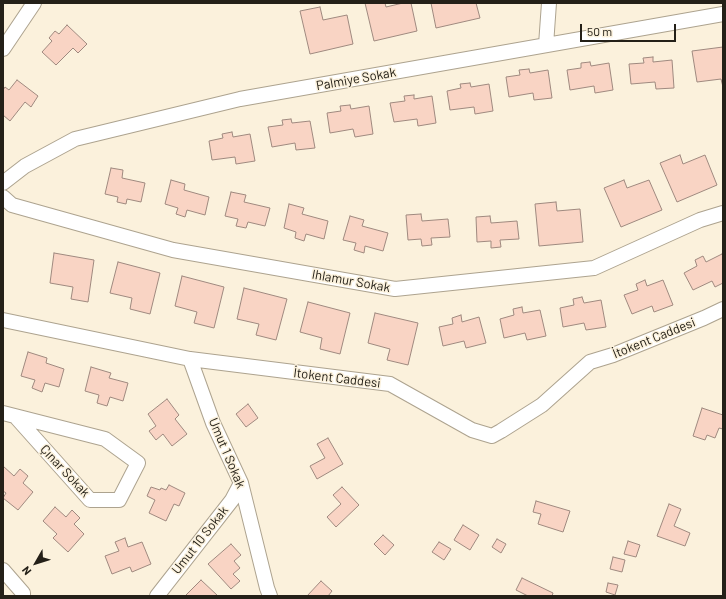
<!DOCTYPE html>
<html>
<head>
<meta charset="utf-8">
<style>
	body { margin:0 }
	#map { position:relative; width:726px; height:599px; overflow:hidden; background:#fbf1dc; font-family:Barlow,sans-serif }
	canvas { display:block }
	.frame { position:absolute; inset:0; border:4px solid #242018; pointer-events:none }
	.north { position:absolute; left:16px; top:543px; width:40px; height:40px; -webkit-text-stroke:3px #fbf1dc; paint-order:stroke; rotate:231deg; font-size:11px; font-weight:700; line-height:16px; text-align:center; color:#242018 }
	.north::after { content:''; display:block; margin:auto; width:14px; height:18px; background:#242018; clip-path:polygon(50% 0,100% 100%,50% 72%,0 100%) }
	.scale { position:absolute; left:580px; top:24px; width:96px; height:18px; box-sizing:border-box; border:2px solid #242018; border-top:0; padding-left:5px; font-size:12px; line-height:14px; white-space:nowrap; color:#242018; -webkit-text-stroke:3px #fbf1dc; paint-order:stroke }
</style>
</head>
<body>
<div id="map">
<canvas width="726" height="599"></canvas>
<div class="frame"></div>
<div class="north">N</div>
<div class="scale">50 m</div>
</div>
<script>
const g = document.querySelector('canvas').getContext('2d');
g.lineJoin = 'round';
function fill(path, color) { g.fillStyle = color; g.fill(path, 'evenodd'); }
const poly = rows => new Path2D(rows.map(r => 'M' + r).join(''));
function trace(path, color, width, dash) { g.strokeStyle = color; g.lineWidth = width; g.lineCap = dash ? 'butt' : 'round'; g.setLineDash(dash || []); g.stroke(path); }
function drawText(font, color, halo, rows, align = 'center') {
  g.font = font + ' Barlow,sans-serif'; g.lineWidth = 3; g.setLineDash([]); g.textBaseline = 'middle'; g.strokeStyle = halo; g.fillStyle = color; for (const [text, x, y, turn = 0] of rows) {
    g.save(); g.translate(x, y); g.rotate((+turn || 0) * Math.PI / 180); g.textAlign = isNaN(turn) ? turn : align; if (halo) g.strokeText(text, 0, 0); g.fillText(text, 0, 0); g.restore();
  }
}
const building = poly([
	[365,3,385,3,386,7,403,3,411,3,417,31,374,41,365,3],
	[431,3,476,3,480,18,436,28,431,3],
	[320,7,323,20,347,15,353,44,310,54,300,11,320,7],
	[67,25,87,44,78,53,73,48,56,65,42,52,52,41,49,38,55,31,59,34,67,25],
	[723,47,723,87,721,79,697,82,692,51,723,47],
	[653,57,653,62,672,60,674,88,656,89,655,82,631,84,629,64,644,63,643,58,653,57],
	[590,62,591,66,609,63,613,90,595,93,594,86,570,90,567,70,581,68,581,63,590,62],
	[529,69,530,73,548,70,552,98,534,100,533,93,509,97,506,77,520,75,519,70,529,69],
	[17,80,38,96,31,107,25,102,10,121,3,115,3,90,5,87,9,90,17,80],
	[470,83,471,87,489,84,493,111,475,114,474,107,450,110,447,91,461,88,460,84,470,83],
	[414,95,414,99,432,96,436,123,418,126,417,119,394,122,390,103,405,101,404,96,414,95],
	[350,105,351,109,369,106,373,134,355,137,353,129,330,133,327,113,341,111,340,106,350,105],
	[291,119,292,123,310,121,315,148,296,150,295,143,272,147,268,127,283,125,282,120,291,119],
	[232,132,233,137,250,134,255,161,236,164,235,157,212,160,209,141,223,138,222,134,232,132],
	[680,155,683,164,705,155,717,185,677,202,660,163,680,155],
	[111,168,123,170,122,178,145,183,141,202,127,199,126,204,117,202,118,197,105,194,111,168],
	[171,180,185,184,184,190,209,197,205,215,187,210,185,217,176,214,178,208,165,204,171,180],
	[624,180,627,188,649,180,662,210,621,227,604,188,624,180],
	[231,192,246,195,244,202,270,208,265,226,248,222,246,228,236,226,238,219,225,216,231,192],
	[556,202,557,211,580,209,583,242,539,246,535,204,556,202],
	[289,204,304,208,302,214,328,221,324,239,306,234,304,241,295,238,296,232,284,228,289,204],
	[421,214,422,221,448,219,450,237,431,238,432,245,422,246,421,239,408,240,406,215,421,214],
	[350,216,364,220,362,226,388,233,383,251,365,246,364,253,354,250,356,243,343,240,350,216],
	[490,216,491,223,517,221,519,239,500,240,501,247,491,248,491,241,477,242,476,217,490,216],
	[54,253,94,260,88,302,71,299,73,287,50,283,54,253],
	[722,254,723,257,723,283,715,287,712,281,693,290,684,273,697,266,695,260,703,256,706,262,722,254],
	[118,262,160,273,150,314,130,309,132,298,110,293,118,262],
	[182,276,224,287,214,328,194,323,197,312,175,306,182,276],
	[645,280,647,286,663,280,673,305,654,312,652,306,632,314,624,295,638,290,636,284,645,280],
	[244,288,287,299,276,340,256,335,259,324,237,319,244,288],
	[582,297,584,303,601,300,606,327,586,330,584,323,563,327,560,308,574,305,573,299,582,297],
	[308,302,350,313,340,354,320,349,322,338,300,332,308,302],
	[522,307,523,313,540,310,546,336,527,340,525,333,504,338,500,319,514,315,513,309,522,307],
	[375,313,418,323,408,365,387,360,390,349,368,343,375,313],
	[461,315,462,322,479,317,486,343,466,348,464,341,443,346,439,327,453,324,452,318,461,315],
	[28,352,47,358,46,363,64,369,59,387,45,383,42,392,32,388,35,380,21,376,28,352],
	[91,367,111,373,109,378,128,383,123,401,110,397,107,406,97,403,99,395,85,391,91,367],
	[167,399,179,415,175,419,187,434,172,446,163,434,156,440,149,431,156,426,148,414,167,399],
	[248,404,258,418,246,427,236,414,248,404],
	[702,408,723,415,723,429,719,428,715,438,707,435,705,440,693,436,702,408],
	[328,438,343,464,317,479,310,466,325,458,317,444,328,438],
	[3,466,14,476,20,469,28,476,23,483,33,492,18,510,3,498,6,493,3,491,3,466],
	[169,485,185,493,179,506,174,504,166,521,149,513,155,500,147,496,151,487,160,490,161,488,166,490,169,485],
	[342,487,359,505,336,527,327,517,341,504,333,495,342,487],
	[536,501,570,511,563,532,538,524,541,514,533,512,536,501],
	[669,504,681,509,674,526,690,533,685,546,657,536,669,504],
	[55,507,66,517,72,510,80,518,74,524,84,534,68,552,53,538,57,534,43,521,55,507],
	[463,525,479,535,470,550,454,540,463,525],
	[383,535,394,545,385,555,374,544,383,535],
	[125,538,128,547,142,542,151,564,132,572,130,567,112,574,105,556,119,551,115,542,125,538],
	[497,539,506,544,501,553,492,547,497,539],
	[628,541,640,545,636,557,624,554,628,541],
	[439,542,451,549,444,560,432,552,439,542],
	[231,544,241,555,234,561,240,568,233,574,240,581,231,589,208,564,231,544],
	[613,557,625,560,622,572,610,569,613,557],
	[522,578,553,593,552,596,528,596,516,590,522,578],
	[201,580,218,596,185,596,201,580],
	[321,581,332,591,328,596,307,596,321,581],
	[608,583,618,585,615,595,606,592,608,583]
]);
const street = poly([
	[546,45,549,3],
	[3,49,34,3],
	[3,183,25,166,75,139,240,99,723,14],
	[3,197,12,205,173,250,395,289,594,268,700,220,723,213],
	[3,320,190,359,390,384,472,430,492,436,501,431,542,405,590,362,613,355,704,318,723,309],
	[190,359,213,423,241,483,267,588,270,596],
	[3,413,105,439,138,463,119,500,90,500,15,416],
	[3,570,23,593,23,596],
	[157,596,232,500,241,483]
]);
const streetNames = [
	["Palmiye Sokak",356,79,-10],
	["Ihlamur Sokak",351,281,10],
	["İtokent Caddesi",654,338,-22],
	["İtokent Caddesi",337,378,7],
	["Umut 1 Sokak",227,453,67],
	["Çınar Sokak",65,471,47],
	["Umut 10 Sokak",200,540,-52]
];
fill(building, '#f9d4c4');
trace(building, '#9f897f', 1);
trace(street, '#ada38f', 16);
trace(street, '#fff', 14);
drawText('13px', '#242018', '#fbf1dc', streetNames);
</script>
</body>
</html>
